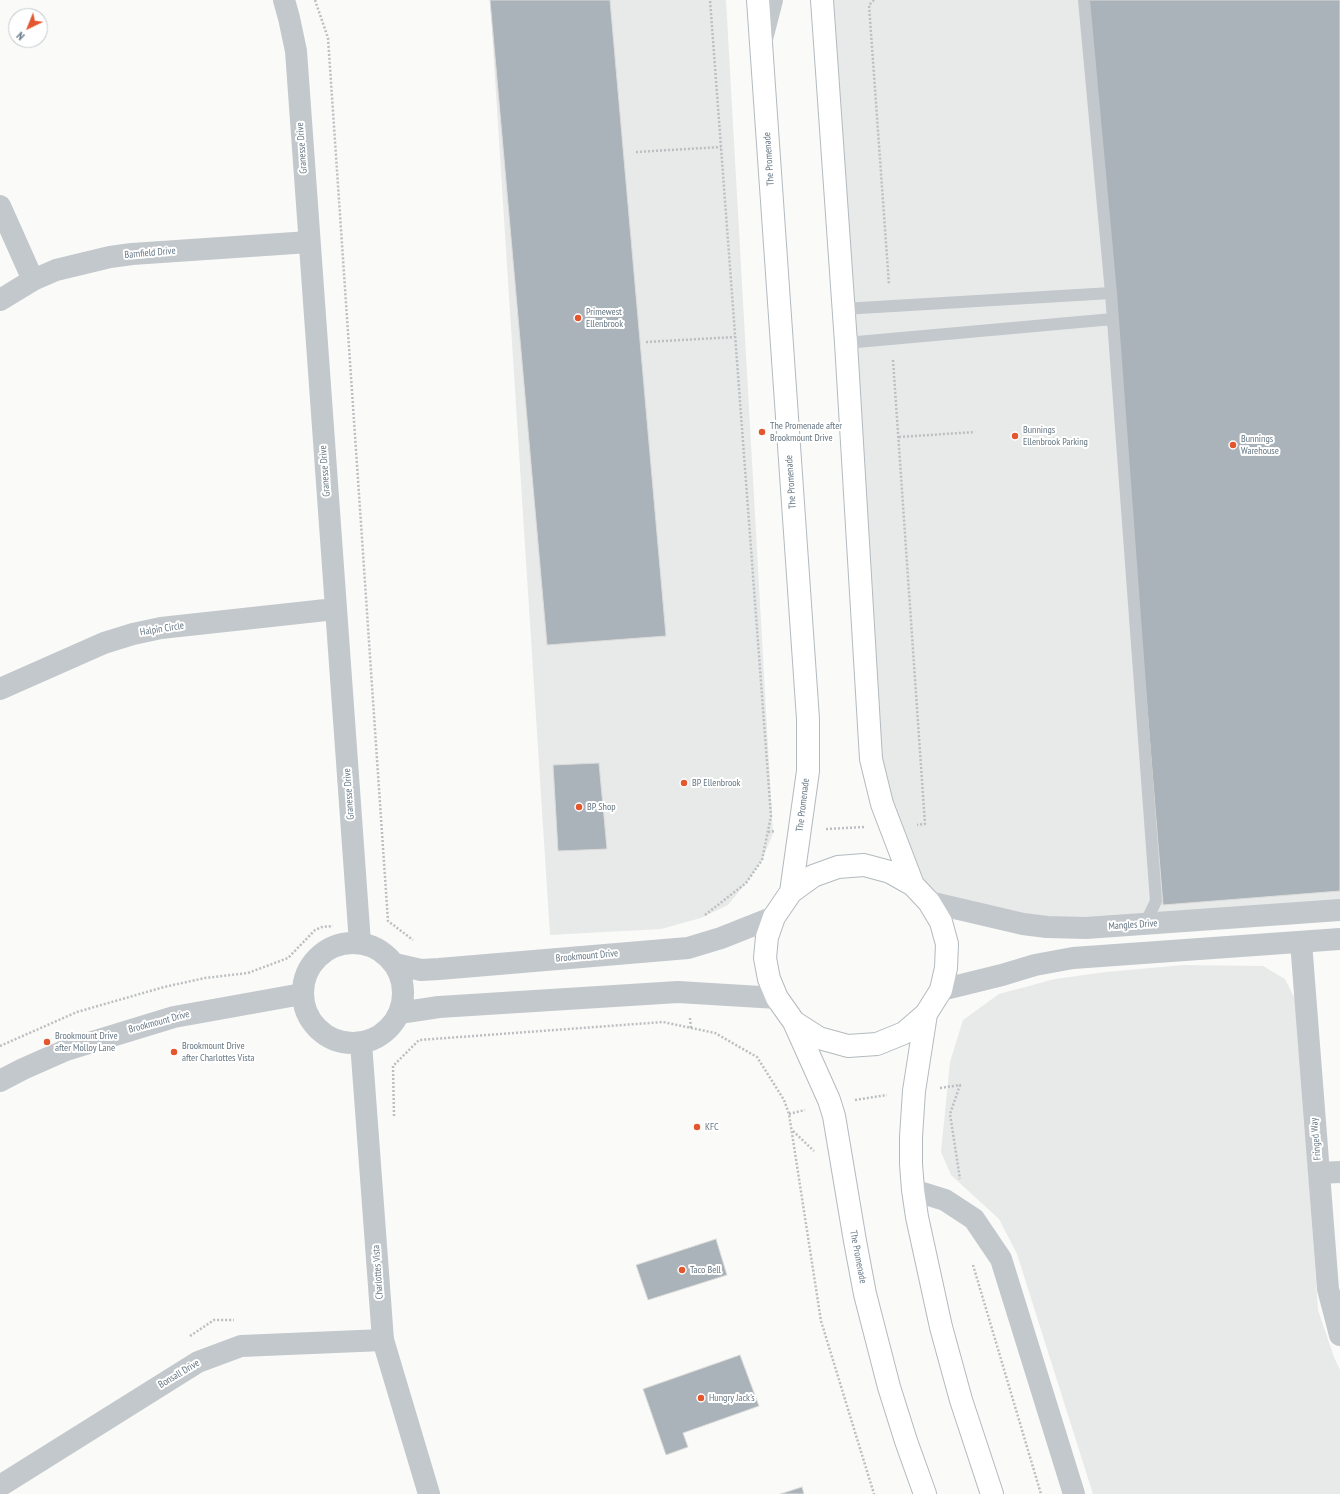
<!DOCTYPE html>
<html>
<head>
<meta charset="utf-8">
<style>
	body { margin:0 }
	#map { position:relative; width:1340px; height:1494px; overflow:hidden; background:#fafaf8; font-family:"PT Sans Narrow",sans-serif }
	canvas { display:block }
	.north { position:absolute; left:8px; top:8px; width:40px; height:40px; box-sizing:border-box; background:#fff; border:1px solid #c1c8cd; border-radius:50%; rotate:223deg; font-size:11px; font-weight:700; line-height:16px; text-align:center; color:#657683 }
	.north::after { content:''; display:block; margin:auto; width:14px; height:18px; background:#e4572e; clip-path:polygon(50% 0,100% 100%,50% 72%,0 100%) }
</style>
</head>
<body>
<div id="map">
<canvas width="1340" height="1494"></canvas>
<div class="north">N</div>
</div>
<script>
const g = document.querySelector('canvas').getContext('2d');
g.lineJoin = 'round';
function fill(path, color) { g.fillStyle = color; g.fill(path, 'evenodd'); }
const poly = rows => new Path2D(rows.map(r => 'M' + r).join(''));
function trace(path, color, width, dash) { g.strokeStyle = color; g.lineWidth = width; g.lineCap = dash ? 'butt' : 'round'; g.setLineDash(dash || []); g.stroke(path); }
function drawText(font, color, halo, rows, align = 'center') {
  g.font = font + ' "PT Sans Narrow",sans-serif'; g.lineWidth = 4; g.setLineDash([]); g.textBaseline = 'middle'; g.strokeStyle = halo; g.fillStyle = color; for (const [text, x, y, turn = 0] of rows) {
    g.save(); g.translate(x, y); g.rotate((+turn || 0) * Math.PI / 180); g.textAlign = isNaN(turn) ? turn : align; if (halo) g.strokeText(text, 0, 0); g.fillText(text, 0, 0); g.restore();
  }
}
const built = poly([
	[490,0,726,0,773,834,762,860,746,883,728,905,701,918,661,929,550,935],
	[822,0,1340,0,1340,910,1086,928,929,902,882,804],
	[1184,965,1263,966,1285,979,1296,1001,1318,1310,1334,1357,1340,1370,1340,1494,1093,1494,1017,1254,999,1219,951,1175,941,1152,950,1062,963,1020,999,994,1055,979,1106,972]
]);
const building = poly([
	[490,0,610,0,666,636,547,645,490,0],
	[1089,0,1340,0,1340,891,1163,905,1089,0],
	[599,763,607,849,558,851,553,765,599,763],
	[716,1239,727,1275,648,1300,636,1265,716,1239],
	[740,1355,759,1406,683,1433,688,1447,666,1455,643,1389,740,1355],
	[802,1487,804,1494,780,1494,802,1487]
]);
const path = poly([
	[315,0,328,38,388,921,413,940],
	[874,0,869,5,889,285],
	[636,152,721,147],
	[646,342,735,337],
	[893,360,925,824,917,825],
	[899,437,975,432],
	[826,829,865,827],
	[768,832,775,831],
	[705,915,746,883,762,860,771,816,710,0],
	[690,1018,691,1028],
	[0,1046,77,1012,164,987,205,978,248,973,288,958,315,930,322,927,333,926],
	[940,1088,960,1085,950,1114,960,1179],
	[855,1100,887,1095],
	[789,1114,805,1110],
	[394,1116,393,1066,419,1040,663,1022,715,1033,757,1057,784,1100,789,1114,821,1321,874,1494],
	[793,1131,814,1151],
	[973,1265,1041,1494],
	[190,1336,214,1320,234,1320]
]);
const service = poly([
	[1084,0,1111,293,1156,901,1145,924],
	[843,309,1111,293],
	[846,343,1113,319]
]);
const minor = poly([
	[284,0,289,18,296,51,360,943],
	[762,39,772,0],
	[0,206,33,280],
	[0,300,33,280,56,270,110,257,132,254,309,242],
	[0,689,104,643,133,634,161,628,335,609],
	[1301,942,1328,1289,1340,1335],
	[1319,1173,1340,1172],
	[913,1190,945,1200,974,1219,1001,1259,1074,1494],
	[0,1486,198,1362,241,1346,383,1340]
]);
const tertiary = poly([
	[929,902,1023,924,1047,927,1086,928,1340,910],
	'303 993a50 50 0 1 1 100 0a50 50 0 1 1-100 0Z',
	[395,964,421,970,439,969,688,948,721,938,774,917],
	[941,990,1002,975,1035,965,1073,958,1340,939],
	[399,1013,439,1007,678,992,777,998],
	[361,1043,383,1340,429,1494],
	[0,1081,23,1069,66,1050,174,1017,302,994]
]);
const secondary = poly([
	[758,0,808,719,808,771,791,892],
	[822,0,846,343,871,759,882,804,913,885,929,902,941,922,947,944,946,968,941,990,926,1014,904,1033,877,1044,848,1046,819,1038,794,1022,777,998,769,979,765,958,767,937,774,917,791,892,813,876,838,867,864,865,890,872,913,885],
	[926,1014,914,1091,911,1137,911,1164,913,1190,917,1217,941,1327,961,1400,992,1494],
	[794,1022,829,1100,834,1116,855,1241,865,1294,889,1387,906,1441,925,1494]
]);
const markers = [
	[578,318,4,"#e4572e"],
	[762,432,4,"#e4572e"],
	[1015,436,4,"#e4572e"],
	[1233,445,4,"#e4572e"],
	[684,783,4,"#e4572e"],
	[579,807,4,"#e4572e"],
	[47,1042,4,"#e4572e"],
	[174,1052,4,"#e4572e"],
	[697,1127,4,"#e4572e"],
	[682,1270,4,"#e4572e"],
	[701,1398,4,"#e4572e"]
];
const streetNames = [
	["Granesse Drive",302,148,-94],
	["The Promenade",769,159,-94],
	["Barnfield Drive",150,253,-5],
	["Granesse Drive",325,471,-94],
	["The Promenade",791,482,-94],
	["Halpin Circle",162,629,-9],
	["Granesse Drive",349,794,-94],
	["The Promenade",803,805,-83],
	["Mangles Drive",1133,925,-4],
	["Brookmount Drive",587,956,-5],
	["Brookmount Drive",159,1022,-15],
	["Fringed Way",1316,1139,-95],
	["The Promenade",858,1257,79],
	["Charlottes Vista",378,1272,-94],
	["Bonsall Drive",179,1374,-31]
];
const poiNames = [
	["Primewest",586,312],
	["Ellenbrook",586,324],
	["The Promenade after",770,426],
	["Brookmount Drive",770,438],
	["Bunnings",1023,430],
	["Ellenbrook Parking",1023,442],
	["Bunnings",1241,439],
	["Warehouse",1241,451],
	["BP Ellenbrook",692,783],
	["BP Shop",587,807],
	["Brookmount Drive",55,1036],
	["after Molloy Lane",55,1048],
	["Brookmount Drive",182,1046],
	["after Charlottes Vista",182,1058],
	["KFC",705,1127],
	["Taco Bell",690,1270],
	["Hungry Jack's",709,1398]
];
fill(built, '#e8e9e9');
fill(building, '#aab3b9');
trace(building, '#dcdcda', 1);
trace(secondary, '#b3babf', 24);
trace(path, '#bbbfc2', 2.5, [2, 2]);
trace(service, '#c3c8cc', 12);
trace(minor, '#c3c8cc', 22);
trace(tertiary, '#c3c8cc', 22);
trace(secondary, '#fff', 22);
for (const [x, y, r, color] of markers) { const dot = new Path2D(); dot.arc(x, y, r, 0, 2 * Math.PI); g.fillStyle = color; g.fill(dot); trace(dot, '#fff', 1.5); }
drawText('10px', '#657683', '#fff', streetNames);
drawText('10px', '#657683', '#fff', poiNames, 'left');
</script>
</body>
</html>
